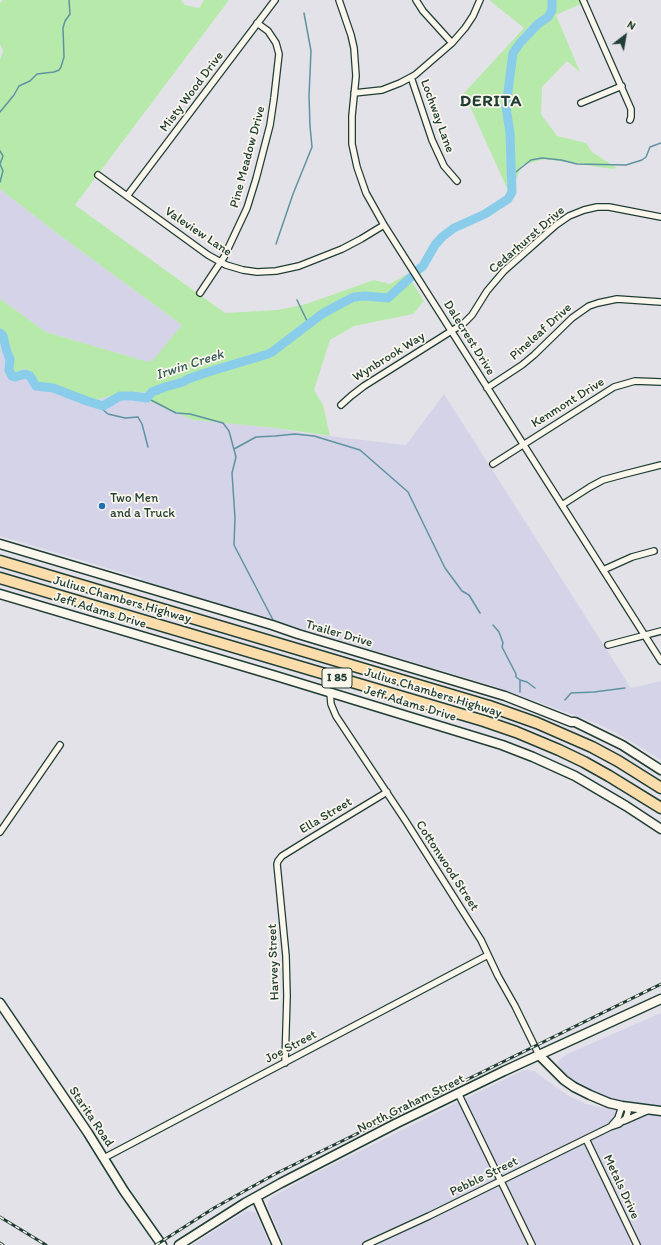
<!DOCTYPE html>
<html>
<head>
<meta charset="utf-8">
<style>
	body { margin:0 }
	#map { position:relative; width:661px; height:1245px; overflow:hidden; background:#e4e2e9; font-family:Itim,sans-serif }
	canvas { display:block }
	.north { position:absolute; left:605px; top:16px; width:40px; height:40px; -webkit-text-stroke:3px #fbf7ec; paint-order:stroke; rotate:31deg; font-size:11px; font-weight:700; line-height:16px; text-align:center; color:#1f3d34 }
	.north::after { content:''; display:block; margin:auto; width:14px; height:18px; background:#1f3d34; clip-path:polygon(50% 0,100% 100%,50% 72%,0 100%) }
</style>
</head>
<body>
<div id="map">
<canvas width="661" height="1245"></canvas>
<div class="north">N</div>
</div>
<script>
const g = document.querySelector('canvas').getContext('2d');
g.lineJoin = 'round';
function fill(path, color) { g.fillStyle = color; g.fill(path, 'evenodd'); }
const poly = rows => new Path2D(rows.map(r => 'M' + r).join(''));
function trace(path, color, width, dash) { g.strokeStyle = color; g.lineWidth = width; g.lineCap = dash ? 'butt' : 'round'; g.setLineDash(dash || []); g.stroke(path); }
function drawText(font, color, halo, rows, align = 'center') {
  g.font = font + ' Itim,sans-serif'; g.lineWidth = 3.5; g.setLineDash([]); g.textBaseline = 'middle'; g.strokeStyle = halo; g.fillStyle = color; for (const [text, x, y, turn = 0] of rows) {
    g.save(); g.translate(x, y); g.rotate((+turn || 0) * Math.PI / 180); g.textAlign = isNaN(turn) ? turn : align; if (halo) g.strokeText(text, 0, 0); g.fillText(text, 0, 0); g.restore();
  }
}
const built = poly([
	[0,189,54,231,201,339,171,369,46,332,0,299],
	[0,328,6,338,15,375,23,368,41,384,95,400,123,393,149,392,145,399,193,420,276,428,302,433,406,445,444,394,631,688,661,681,661,760,622,736,598,724,497,687,228,607,141,580,141,578,0,536],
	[661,1013,661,1106,638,1106,615,1101,599,1096,573,1080,563,1072,557,1062,567,1054],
	[524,1070,534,1071,567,1095,586,1104,599,1107,661,1117,661,1245,284,1245,268,1207,268,1202,272,1197,308,1177,458,1102],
	[246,1211,251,1211,256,1213,270,1245,192,1245]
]);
const green = poly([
	[3,0,181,0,185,5,199,8,204,0,229,0,75,205,225,313,278,310,306,304,374,280,390,284,407,274,424,301,413,314,354,326,330,340,314,390,323,405,330,436,276,428,193,420,144,399,149,392,123,393,95,400,41,384,24,368,15,375,6,338,0,328,0,299,46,332,148,362,154,359,182,325,54,231,0,189,0,60,3,51,0,44,0,3],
	[489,0,590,0,556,15,580,72,567,61,542,87,541,114,557,136,586,143,592,152,617,168,612,169,545,159,522,165,510,195,464,93,524,28]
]);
const stream = poly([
	[0,112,14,95,19,86,30,81,37,74,54,72,59,70,61,67,64,57,63,28,65,21,70,14,69,0],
	[0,151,3,156,0,164,3,171,0,182],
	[512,175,531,160,542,158,561,160,577,164,626,165,642,160,646,157,650,147,661,143],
	[276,244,293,194,312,147,310,126,309,96,311,51,304,13],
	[297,300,309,325],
	[147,398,176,413,190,414,223,423,229,431,236,457,232,473,235,518,234,545,273,620],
	[103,406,101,408,108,414,125,418,138,417,142,424,148,447],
	[234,449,256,437,275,436,295,434,314,436,360,450,408,492,445,568,462,591,469,595,480,613],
	[493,625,499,632,503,643,502,647,516,674,516,677,520,680,527,682,535,688],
	[520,680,520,692],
	[565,700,571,693,594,692,625,688]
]);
const river = poly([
	[418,270,423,266,435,245,442,237,454,228,485,214,508,199,512,192,510,133,506,107,513,53,520,43,538,24,548,17,552,10,552,0],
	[0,333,3,336,7,352,10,359,9,370,12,376,15,377,25,374,30,376,36,386,53,388,87,401,103,406,120,396,132,396,147,398,152,392,165,387,183,382,188,379,205,373,268,354,272,352,322,314,342,303,354,297,365,296,388,298,411,277]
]);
const street = poly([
	[339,0,351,35,354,48,356,76,352,116,352,144,357,167,366,193,384,225,661,661],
	[416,0,423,11,452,43],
	[583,0,631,109,631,117,630,120],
	[411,77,432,140,444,166,457,181],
	[354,93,382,90,400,83,415,75,452,43,465,28,473,16,480,0],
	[581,103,622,86],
	[98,175,208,255,226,265,243,270,257,272,276,271,299,266,342,249,361,239,384,225],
	[127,196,275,0],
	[200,293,224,257,247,208,256,179,270,125,274,98,279,54,276,43,268,31,257,23],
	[487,388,522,365,534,355,572,318,589,306,598,303,617,299,661,302],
	[341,405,351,396,364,386,464,323,472,315,487,291,504,271,556,225,569,216,584,210,597,207,609,207,661,217],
	[493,464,614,387,635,381,661,382],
	[562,505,590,487,603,480,625,474,661,465],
	[603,570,632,557,654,551],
	[608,645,661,631],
	[330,693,331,704,336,716,405,820,481,940,498,976,515,1006,539,1055],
	[0,832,60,745],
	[285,1063,287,996,286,956,277,864,278,861,282,856,311,838,387,792],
	[458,1093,532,1245],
	[624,1121,649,1110],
	[612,1125,618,1118,622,1106],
	[586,1139,637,1245],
	[104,1158,488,955],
	[366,1245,429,1216,610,1127,619,1124,626,1118,628,1112,627,1107]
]);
const secondary = poly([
	[0,544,272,625,298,634,505,696,571,722,575,722,622,745,661,770],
	[0,594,276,676,502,745,533,757,575,776,626,806,661,829],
	[0,1003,88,1133,124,1191,162,1245],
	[539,1055,564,1080,574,1087,590,1095,609,1103,622,1106,661,1111],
	[256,1197,277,1245],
	[179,1245,245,1203,281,1183,397,1123,504,1071,661,999]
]);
const highway = poly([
	[0,561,489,706,537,723,592,747,618,761,661,788],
	[0,578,484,721,516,732,559,750,584,762,609,776,661,808]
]);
const rail = poly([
	[0,1217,46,1245],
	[0,1243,3,1245],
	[156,1245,214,1208,275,1174,661,984]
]);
const markers = [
	[102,506,4,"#1f6fb2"]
];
const shields = [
	[337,678,30]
];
const shieldNames = [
	["I 85",337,678]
];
const streetNames = [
	["Misty Wood Drive",192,92,-53],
	["Lochway Lane",437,116,70],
	["Pine Meadow Drive",248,157,-75],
	["Valeview Lane",198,232,34],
	["Cedarhurst Drive",527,240,-41],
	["Pineleaf Drive",541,332,-42],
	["Dalecrest Drive",469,338,58],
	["Wynbrook Way",389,357,-32],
	["Kenmont Drive",568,403,-32],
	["Julius Chambers Highway",122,600,16],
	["Jeff Adams Drive",100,611,17],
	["Trailer Drive",339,634,16],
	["Julius Chambers Highway",433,693,17],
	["Jeff Adams Drive",410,704,17],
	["Ella Street",326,816,-31],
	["Cottonwood Street",447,866,57],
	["Harvey Street",274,962,-92],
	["Joe Street",291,1047,-28],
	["North Graham Street",411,1104,-26],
	["Starita Road",91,1117,56],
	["Pebble Street",484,1177,-26],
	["Metals Drive",621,1187,65]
];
const poiNames = [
	["Two Men",110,499],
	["and a Truck",110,514]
];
const waterNames = [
	["Irwin Creek",190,365,-18]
];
const districtNames = [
	["DERITA",491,102]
];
fill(built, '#d4d3e7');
fill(green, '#b7eaaa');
trace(stream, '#5f93a2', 1.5);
trace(river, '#89cdeb', 9);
trace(street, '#1f3d34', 8);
trace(secondary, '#1f3d34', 11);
trace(highway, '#1f3d34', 13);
trace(street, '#fbf7ec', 5.5);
trace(secondary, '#fbf7ec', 8);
trace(highway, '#fbddab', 10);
trace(rail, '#1f3d34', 3);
trace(rail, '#fbf7ec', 1.5, [4.5]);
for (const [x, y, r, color] of markers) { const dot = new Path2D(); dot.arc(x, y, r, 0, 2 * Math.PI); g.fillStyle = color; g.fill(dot); trace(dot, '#fbf7ec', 1.5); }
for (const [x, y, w] of shields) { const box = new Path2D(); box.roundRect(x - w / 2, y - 10, w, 20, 3); g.fillStyle = '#fbf7ec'; g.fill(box); trace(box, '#1f3d34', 1); }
drawText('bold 12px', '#1f3d34', null, shieldNames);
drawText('13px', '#1f3d34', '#fbf7ec', streetNames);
drawText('13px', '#1f3d34', '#fbf7ec', poiNames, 'left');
drawText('italic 14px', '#345a59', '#fbf7ec', waterNames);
g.letterSpacing = '1px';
drawText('bold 17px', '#1f3d34', '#fbf7ec', districtNames);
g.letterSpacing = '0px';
</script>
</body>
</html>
